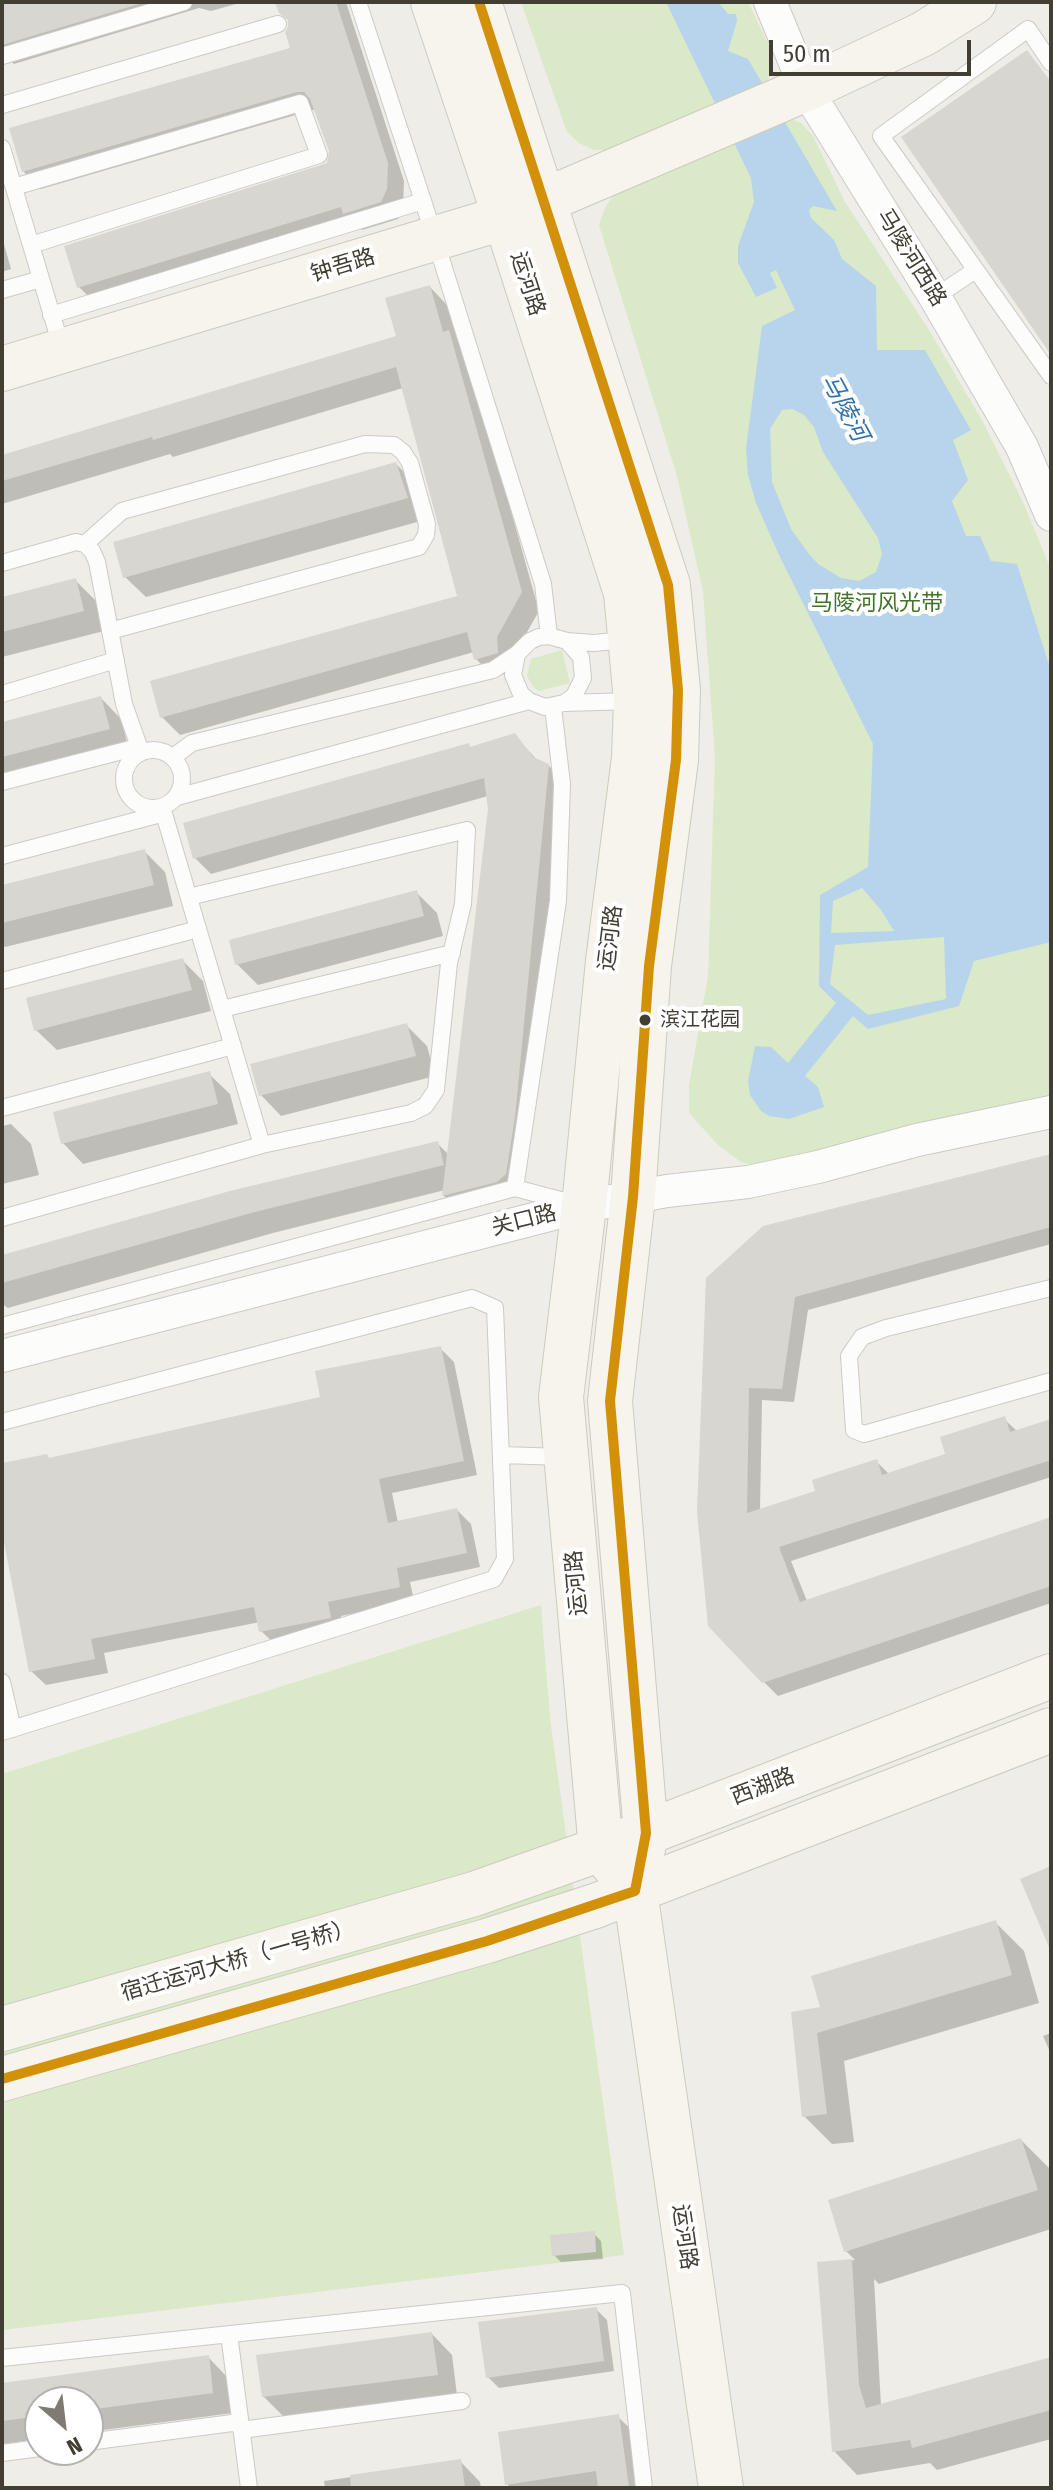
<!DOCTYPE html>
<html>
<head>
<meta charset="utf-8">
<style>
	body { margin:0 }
	#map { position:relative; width:1053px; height:2490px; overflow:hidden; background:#eeede7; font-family:"Fira Sans Condensed",sans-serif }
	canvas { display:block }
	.frame { position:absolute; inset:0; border:4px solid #433e34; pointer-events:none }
	.north { position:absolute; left:24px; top:2386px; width:80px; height:80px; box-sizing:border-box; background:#fff; border:2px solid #b4b2ae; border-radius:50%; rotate:152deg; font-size:22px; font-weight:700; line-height:32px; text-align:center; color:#433e34 }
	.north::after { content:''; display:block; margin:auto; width:28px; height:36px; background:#7f7b73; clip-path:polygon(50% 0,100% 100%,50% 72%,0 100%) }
	.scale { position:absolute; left:769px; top:40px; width:202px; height:36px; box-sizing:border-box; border:4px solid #433e34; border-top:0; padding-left:10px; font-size:24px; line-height:28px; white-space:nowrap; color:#433e34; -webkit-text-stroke:6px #fff; paint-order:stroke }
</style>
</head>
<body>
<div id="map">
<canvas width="1053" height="2490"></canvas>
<div class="frame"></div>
<div class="north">N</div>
<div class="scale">50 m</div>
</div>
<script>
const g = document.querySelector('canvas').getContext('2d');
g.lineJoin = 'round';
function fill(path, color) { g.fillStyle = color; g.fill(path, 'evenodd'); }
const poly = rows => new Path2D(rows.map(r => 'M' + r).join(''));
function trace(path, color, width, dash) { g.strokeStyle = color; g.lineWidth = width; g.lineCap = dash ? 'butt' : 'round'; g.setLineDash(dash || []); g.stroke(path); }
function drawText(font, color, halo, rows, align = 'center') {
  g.font = font + ' "Fira Sans Condensed","Noto Sans SC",sans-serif'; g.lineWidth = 8; g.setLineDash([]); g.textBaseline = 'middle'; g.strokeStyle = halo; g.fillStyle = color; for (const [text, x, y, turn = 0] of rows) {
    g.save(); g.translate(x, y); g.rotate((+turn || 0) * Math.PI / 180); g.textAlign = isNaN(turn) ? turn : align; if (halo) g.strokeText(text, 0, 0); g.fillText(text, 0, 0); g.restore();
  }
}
const green = poly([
	[521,2,748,2,772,52,772,71,768,80,759,87,608,150,594,150,579,143,567,132],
	[789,118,801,123,813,136,845,202,929,330,983,422,1023,502,1051,570,1051,1096,1010,1104,761,1167,741,1162,719,1146,689,1113,689,1085,708,976,715,757,703,591,677,476,599,225,605,208,618,188],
	[562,650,570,683,539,691,534,688,527,676,531,659],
	[541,1605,550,1719,624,2255,2,2330,2,1774]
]);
const water = poly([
	[666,2,718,2,728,14,736,14,737,21,728,51,748,59,837,211,813,206,809,210,811,218,834,240,842,259,876,286,877,350,925,350,971,430,953,440,968,480,952,501,966,536,980,536,991,561,1017,564,1051,671,1051,942,974,961,959,1006,868,1029,853,1016,805,1076,818,1087,824,1107,789,1119,769,1116,761,1111,750,1095,748,1081,755,1046,771,1047,788,1063,836,1003,819,986,820,895,868,867,873,744,779,555,756,503,748,475,746,449,762,326,795,310,776,270,770,273,777,288,756,297,738,263,738,246,754,202,751,178],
	[792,409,804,415,814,427,823,452,878,538,882,554,876,572,859,581,841,578,818,564,809,554,791,529,772,482,770,429,782,410],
	[862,888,881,910,894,931,831,933,833,901],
	[944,937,946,999,868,1015,830,984,835,945]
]);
const shadow = poly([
	[2,2,243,2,211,11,199,8,14,64,2,52],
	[277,2,346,2,404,181,403,207,398,219,362,230,356,224,96,304,79,287,328,164,331,151,316,109,41,189,23,171,292,50,290,22],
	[2,237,11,269,2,272],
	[430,287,447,305,458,342,466,350,539,611,514,655,515,671,494,677,476,659,474,652,180,735,162,717,459,597,403,388,173,457,170,454,2,504,2,457,398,338],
	[396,464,417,485,428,519,146,597,125,577],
	[75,580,96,601,104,631,2,657,2,599],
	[101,698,121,719,129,750,2,782,2,724],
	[515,736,537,760,547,764,563,780,521,1190,460,1211,444,1196,445,1190,273,1233,8,1308,2,1304,2,1257,437,1143,449,1155,490,809,488,796,211,874,195,858,468,745,472,749],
	[145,852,165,872,173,906,5,947,2,945,2,887],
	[416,892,437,913,443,936,258,985,237,964],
	[182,960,203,981,211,1011,57,1050,36,1030],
	[407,1026,427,1046,435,1076,281,1116,261,1095],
	[209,1074,230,1094,238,1124,83,1164,63,1143],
	[11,1124,31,1144,39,1175,2,1184,2,1126],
	[1051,1156,1051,1244,808,1310,794,1402,762,1400,760,1511,818,1493,876,1461,889,1474,948,1455,1004,1419,1018,1432,1051,1421,1051,1477,791,1561,807,1601,1051,1519,1051,1603,778,1696,764,1682,708,1279],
	[440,1348,454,1362,477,1475,392,1493,398,1523,457,1510,471,1524,480,1567,410,1582,414,1601,341,1616,345,1632,276,1645,261,1631,260,1622,104,1653,108,1673,46,1685,31,1671,2,1521,2,1465,50,1460,323,1399],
	[996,1923,1024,1951,1039,2003,844,2061,854,2142,832,2144,804,2116,793,2014,822,2009],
	[1051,2033,1051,2054,1043,2036],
	[1021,2140,1051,2170,1051,2229,879,2284,874,2279,881,2406,1051,2359,1051,2439,937,2470,930,2463,857,2475,834,2451,819,2264,855,2260,846,2251,830,2201],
	[594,2234,601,2241,603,2259,561,2262,554,2255],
	[596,2309,607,2320,614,2371,499,2388,488,2377],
	[432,2334,452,2355,457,2395,284,2417,263,2396],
	[208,2357,228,2378,233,2413,88,2432,88,2402,40,2402,40,2439,2,2444,2,2385],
	[618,2417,637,2435,645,2488,511,2488,507,2484],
	[460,2461,480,2482,481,2488,325,2488,324,2481]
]);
const building = poly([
	[2,2,139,2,139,4,2,45],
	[275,2,336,2,388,163,387,189,381,202,343,214,341,207,77,288,64,246,327,163,329,151,310,99,304,92,297,92,22,172,9,128,290,48,285,32,288,27,288,20,279,13],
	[1027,50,1051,82,1051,355,901,137],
	[430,285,443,332,449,330,522,592,497,637,498,653,474,660,467,632,160,718,150,681,457,596,396,367,153,440,152,437,2,481,2,455,396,336,385,298],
	[396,462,408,498,123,578,113,542],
	[76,578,84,611,2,632,2,597],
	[101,696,110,729,2,757,2,722],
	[515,733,533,757,549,764,515,1117,506,1174,497,1182,442,1196,488,809,484,778,193,859,183,823,469,743,470,747],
	[145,849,154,885,2,923,2,885],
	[417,890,424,916,235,965,229,940],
	[183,958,192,990,34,1031,26,998],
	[407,1023,416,1056,259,1096,250,1064],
	[210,1071,218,1104,61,1144,53,1112],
	[438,1141,444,1165,251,1213,2,1283,2,1255,230,1191],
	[1051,1154,1051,1227,795,1297,782,1389,749,1388,747,1513,815,1491,812,1480,877,1459,882,1475,945,1454,940,1437,1005,1416,1010,1432,1051,1419,1051,1460,779,1547,800,1602,1051,1517,1051,1586,762,1683,708,1626,697,1512,706,1278,763,1226],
	[441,1346,464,1461,379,1479,388,1523,457,1508,467,1553,397,1568,400,1587,328,1602,331,1618,259,1632,254,1607,91,1639,95,1659,29,1672,2,1532,2,1463,47,1454,49,1458,320,1397,315,1371],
	[1051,1866,1051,1952,1020,1879],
	[996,1920,1012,1975,817,2033,827,2114,802,2117,791,2012,820,2007,811,1976],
	[1021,2138,1038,2190,844,2252,828,2200],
	[595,2231,596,2252,552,2256,550,2235],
	[852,2259,859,2385,866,2408,1051,2357,1051,2410,912,2448,910,2440,832,2452,817,2262],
	[597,2307,604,2361,486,2378,478,2322],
	[432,2332,438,2375,262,2397,256,2355],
	[209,2355,213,2393,88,2410,88,2402,40,2402,40,2416,2,2421,2,2383],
	[619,2414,629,2488,598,2488,596,2471,505,2485,498,2432],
	[461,2459,465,2488,351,2488,350,2475]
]);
const lane = poly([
	[2,56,184,2],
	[1051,63,1028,29,881,136,1051,376],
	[2,105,278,24],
	[2,148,62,349],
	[14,187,300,103,319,155,31,245],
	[423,201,543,584,549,636],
	[2,290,41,279],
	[935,297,974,271],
	[51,315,423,201,358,2],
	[85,544,122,511,365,444,394,445,403,452,410,463,427,524,426,535,419,547,110,631],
	[2,563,76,542,85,544,92,551,97,562,124,704,141,752],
	[517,654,513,675,521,694,529,701],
	[2,694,116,660],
	[564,703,574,696,583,678,581,657,567,641],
	'124 779a29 29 0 1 1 58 0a29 29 0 1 1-58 0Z',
	[173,757,192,743,493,670,517,654,530,641,539,637,549,636,567,641,593,643,627,640],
	[2,782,134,748,141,752],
	[177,797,529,701,545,707,564,703,633,701],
	[2,856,157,815,162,807,262,1145,2,1218],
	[189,897,467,830,463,904,449,963,436,1090,425,1106,411,1113,262,1145],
	[2,981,198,929],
	[222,1009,452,953],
	[2,1108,233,1046],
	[515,1188,572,1203],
	[1051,1288,886,1328,862,1337,849,1356,854,1430,864,1434,1051,1381],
	[2,1326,515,1188,558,901,562,784,553,707],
	[2,1422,472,1298,495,1308,505,1559,494,1579,2,1732],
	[501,1455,564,1457],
	[2,1682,13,1729],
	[229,2334,249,2488],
	[2,2358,622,2293,644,2488],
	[241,2430,462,2401],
	[88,2442,240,2422],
	[2,2453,40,2448]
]);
const street = poly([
	[770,2,806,89,935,297,1022,447,1051,515],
	[2,1356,584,1206,667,1191,748,1182,818,1167,917,1140,1051,1112]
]);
const secondary = poly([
	[433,2,508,226,626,593,636,701,634,758,608,961,584,1206,561,1397,601,1850,635,1891],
	[479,2,668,585,678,690,676,760,649,966,633,1197,610,1401,646,1833,635,1891,721,2488],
	[2,369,506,217,806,89,923,34,974,2],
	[2,2029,474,1894,646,1833,1051,1676],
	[2,2079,487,1941,595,1906,1051,1730]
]);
const bus1 = poly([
	[2,2079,487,1941,635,1891,646,1833,610,1401,633,1197,649,966,676,760,678,690,668,585,479,2]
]);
const markers = [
	[645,1020,7,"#433e34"]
];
const busNames = [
	["滨江花园",660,1020]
];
const streetNames = [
	["马陵河西路",911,258,58],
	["钟吾路",343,266,-17],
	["运河路",527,284,72],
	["运河路",611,938,-83],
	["关口路",524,1221,-14],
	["运河路",577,1583,-95],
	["西湖路",763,1787,-21],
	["宿迁运河大桥（一号桥）",238,1961,-16],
	["运河路",684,2237,82]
];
const parkNames = [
	["马陵河风光带",877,604]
];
const waterNames = [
	["马陵河",844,408,62]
];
fill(green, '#dae9c7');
fill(water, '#b8d4ec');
fill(shadow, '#0003');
fill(building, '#d8d6d0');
trace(lane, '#cccac5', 18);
trace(street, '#cccac5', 34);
trace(secondary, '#cdcabe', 46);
trace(lane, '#fcfcfb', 16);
trace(street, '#fcfcfb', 32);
trace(secondary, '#f6f4ed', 44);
trace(bus1, '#d3910a', 10);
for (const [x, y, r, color] of markers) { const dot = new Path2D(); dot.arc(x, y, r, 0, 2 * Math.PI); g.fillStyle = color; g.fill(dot); trace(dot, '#fff', 3); }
drawText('20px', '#433e34', '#fff', busNames, 'left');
drawText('22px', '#433e34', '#fff', streetNames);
drawText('22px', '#417329', '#fff', parkNames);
drawText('italic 24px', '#3171ab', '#fff', waterNames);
</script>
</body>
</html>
